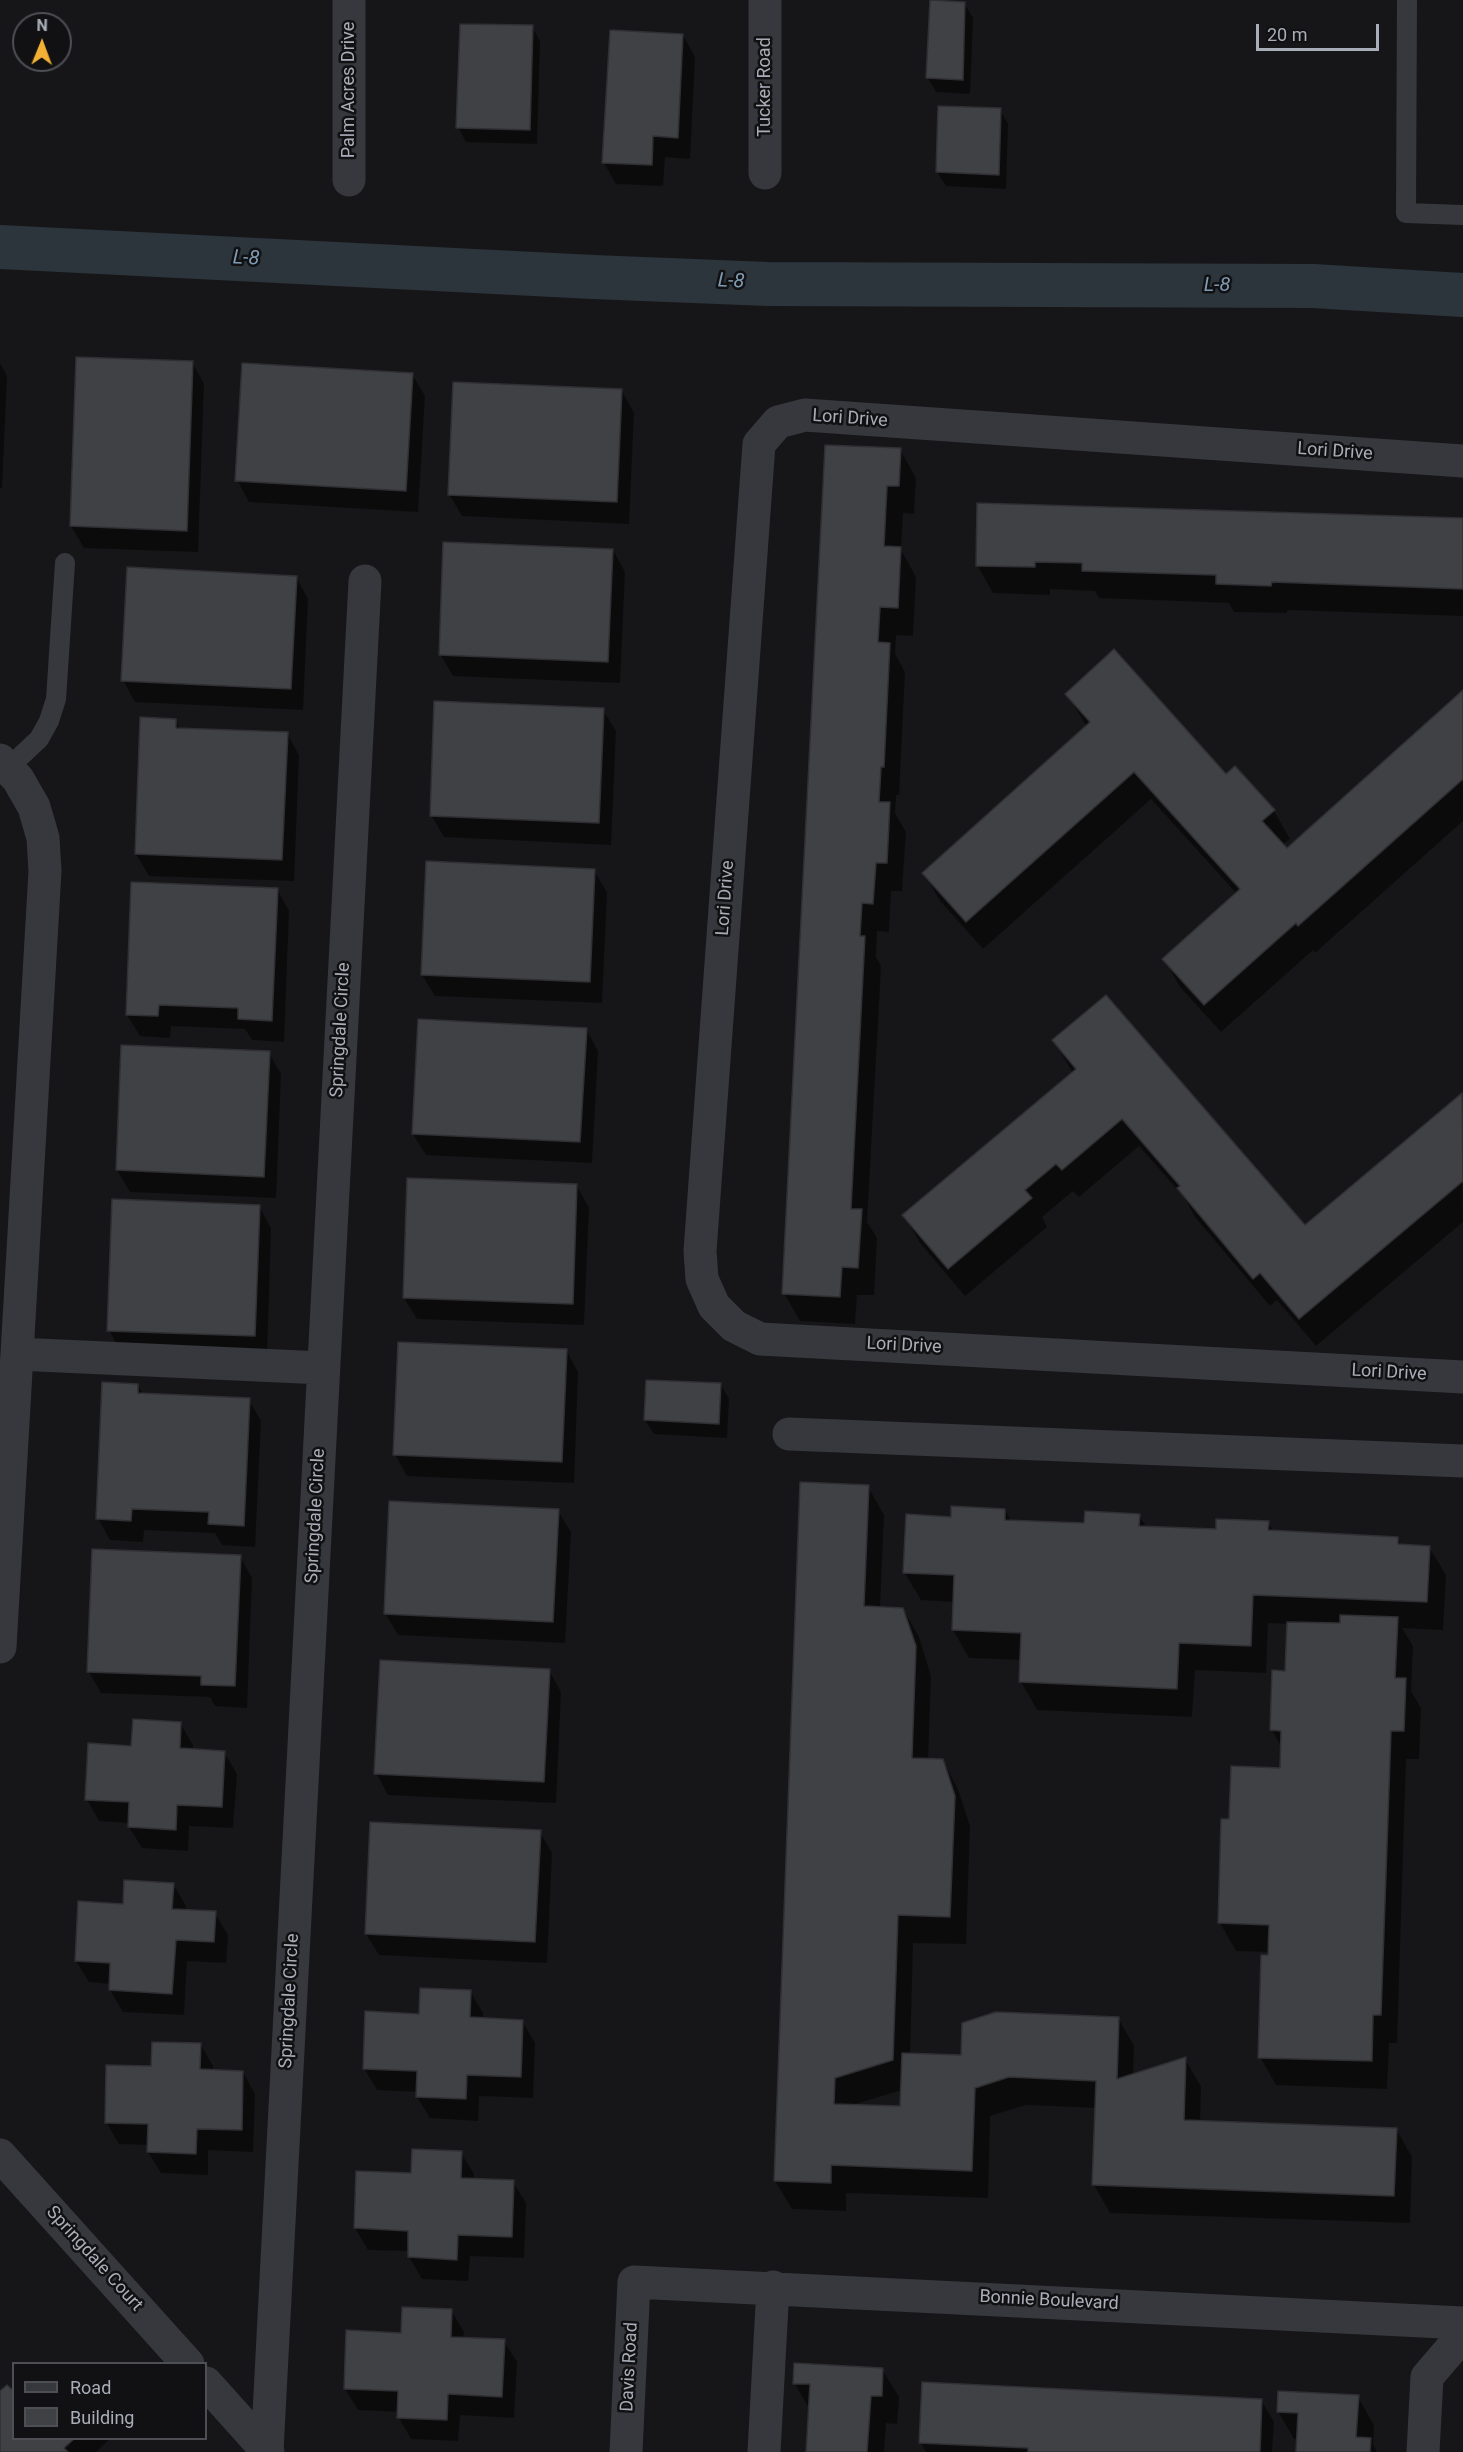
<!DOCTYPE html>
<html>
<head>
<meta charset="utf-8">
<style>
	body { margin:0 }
	#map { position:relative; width:1463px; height:2452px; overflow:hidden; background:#161618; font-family:Roboto,sans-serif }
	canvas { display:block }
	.legend { position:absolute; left:12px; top:2362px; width:195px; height:78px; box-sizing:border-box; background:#111113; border:2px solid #4d4f55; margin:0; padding:8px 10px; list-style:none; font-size:18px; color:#a8adb8 }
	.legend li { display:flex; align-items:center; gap:12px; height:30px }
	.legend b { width:30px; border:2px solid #4d4f55 }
	.north { position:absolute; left:12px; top:12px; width:60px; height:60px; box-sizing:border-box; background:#111113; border:2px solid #4d4f55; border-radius:50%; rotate:1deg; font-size:16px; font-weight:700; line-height:24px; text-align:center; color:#a8adb8 }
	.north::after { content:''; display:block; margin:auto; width:21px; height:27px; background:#f2b134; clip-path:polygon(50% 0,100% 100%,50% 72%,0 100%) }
	.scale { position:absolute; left:1256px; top:24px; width:123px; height:27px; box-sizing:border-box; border:3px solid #a8adb8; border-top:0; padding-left:8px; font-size:18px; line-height:21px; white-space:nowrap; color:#a8adb8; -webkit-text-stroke:4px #111113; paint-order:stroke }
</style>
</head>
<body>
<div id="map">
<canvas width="1463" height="2452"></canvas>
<ul class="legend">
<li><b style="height:8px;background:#37383d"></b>Road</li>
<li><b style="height:16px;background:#404145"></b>Building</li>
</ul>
<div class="north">N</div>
<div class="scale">20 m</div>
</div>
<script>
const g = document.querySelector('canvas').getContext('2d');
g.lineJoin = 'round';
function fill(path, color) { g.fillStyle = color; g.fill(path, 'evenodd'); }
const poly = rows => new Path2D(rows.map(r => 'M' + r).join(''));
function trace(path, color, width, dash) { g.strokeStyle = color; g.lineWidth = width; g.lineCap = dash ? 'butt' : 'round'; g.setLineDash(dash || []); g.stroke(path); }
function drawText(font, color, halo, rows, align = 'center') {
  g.font = font + ' Roboto,sans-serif'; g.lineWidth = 5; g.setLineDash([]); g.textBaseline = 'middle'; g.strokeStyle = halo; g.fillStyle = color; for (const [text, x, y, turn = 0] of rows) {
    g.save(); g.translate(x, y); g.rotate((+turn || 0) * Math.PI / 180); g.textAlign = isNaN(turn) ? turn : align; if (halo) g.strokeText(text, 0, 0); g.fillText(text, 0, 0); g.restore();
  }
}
const shadow = poly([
	[964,3,973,18,970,94,936,92,928,78],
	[532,27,540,41,537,144,466,142,458,127],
	[683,35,695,57,690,159,665,157,663,186,616,184,604,163],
	[1000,110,1008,124,1006,189,946,186,937,172],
	[192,362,204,384,198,552,84,548,71,526],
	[0,363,7,376,2,488,0,488],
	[412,374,425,396,418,512,249,502,237,480],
	[622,391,634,413,629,524,462,516,449,494],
	[826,447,900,450,916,478,914,514,903,513,901,550,916,577,913,636,896,635,895,654,905,672,899,795,896,795,895,813,906,832,902,891,891,891,889,932,877,931,876,957,881,966,867,1222,877,1238,874,1295,857,1295,855,1324,800,1321,784,1293],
	[1463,519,1463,616,1287,610,1287,613,1234,612,1229,603,1099,598,1095,591,1050,589,1050,595,993,593,977,565],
	[613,550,625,572,620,683,453,676,440,654],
	[296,577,308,599,303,710,135,702,123,680],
	[1463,692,1463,821,1315,953,1313,950,1221,1032,1180,987,1164,959,1237,894,1151,799,983,949,940,901,924,873,1087,727,1067,694,1226,776,1274,811,1290,839,1282,845,1287,850],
	[603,710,616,731,611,845,444,837,431,815],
	[176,721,180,729,287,733,299,755,294,881,149,876,136,854],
	[594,871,607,892,602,1003,435,996,422,975],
	[277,889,289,911,284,1042,252,1040,245,1029,171,1026,170,1038,140,1036,127,1015],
	[586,1029,598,1051,592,1163,426,1155,413,1134],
	[1054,1041,1305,1228,1461,1095,1463,1222,1316,1346,1277,1300,1270,1306,1195,1217,1184,1197,1139,1146,1079,1197,1073,1191,1042,1217,1047,1227,965,1296,920,1243,904,1215,1073,1073],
	[122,1046,269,1053,281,1074,276,1198,130,1192,117,1170],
	[576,1185,589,1207,584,1325,417,1319,404,1298],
	[259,1206,271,1228,267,1357,121,1352,109,1330],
	[566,1350,578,1372,574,1483,407,1476,395,1454],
	[138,1385,143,1395,249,1400,261,1421,255,1547,222,1545,215,1533,144,1530,143,1542,110,1540,98,1518],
	[721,1385,729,1399,727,1438,654,1434,645,1420],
	[801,1484,868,1487,884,1515,880,1608,903,1609,919,1637,931,1676,928,1760,942,1760,958,1789,970,1826,966,1944,913,1943,910,2055,962,2057,1118,2018,1134,2046,1133,2076,1185,2059,1201,2087,1200,2122,1396,2129,1412,2157,1410,2223,1110,2213,1094,2185,1097,2108,1026,2105,990,2116,988,2198,846,2193,846,2211,792,2209,775,2181],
	[902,2090,902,2108,852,2105],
	[1005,1510,1011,1521,1085,1525,1139,1515,1147,1528,1217,1531,1268,1522,1274,1532,1397,1538,1402,1545,1429,1547,1446,1575,1443,1630,1402,1628,1413,1646,1411,1691,1421,1708,1419,1759,1406,1759,1397,2043,1389,2043,1387,2089,1276,2085,1260,2057,1270,1952,1236,1951,1220,1923,1231,1820,1281,1769,1282,1748,1272,1730,1287,1673,1288,1624,1268,1623,1266,1673,1195,1670,1192,1717,1037,1710,1021,1682,1022,1660,969,1658,953,1630,954,1602,921,1600,904,1572,952,1518],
	[558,1511,571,1532,565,1643,398,1635,385,1613],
	[240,1556,252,1578,247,1708,215,1706,210,1697,101,1693,89,1672],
	[549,1670,561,1692,556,1803,388,1795,376,1773],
	[180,1723,193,1745,193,1750,224,1752,237,1774,233,1828,189,1826,188,1851,142,1848,129,1827,129,1823,99,1821,87,1800,132,1748],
	[540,1832,552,1853,547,1963,379,1955,366,1934],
	[173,1884,186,1906,185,1911,215,1913,228,1935,226,1963,187,1961,184,2015,123,2012,110,1990,111,1984,89,1982,76,1961,125,1905],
	[470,1991,483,2013,483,2019,522,2021,535,2043,533,2098,479,2096,478,2121,430,2118,417,2097,418,2092,377,2090,364,2068,421,2015],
	[201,2045,213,2066,213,2071,243,2072,255,2094,253,2152,208,2150,208,2175,161,2173,148,2152,148,2145,119,2144,106,2122,153,2068],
	[461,2153,474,2174,474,2180,513,2182,526,2203,524,2258,470,2256,468,2281,422,2279,409,2257,409,2251,368,2250,355,2228,412,2175],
	[451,2310,464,2332,463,2339,504,2341,517,2362,514,2418,460,2415,458,2441,411,2439,399,2418,399,2412,358,2410,345,2389],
	[882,2369,899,2397,897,2424,886,2423,884,2452,808,2452,810,2410,795,2384],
	[0,2393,14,2438,111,2438,96,2452,0,2452],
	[1358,2397,1374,2425,1373,2444,1377,2452,1297,2452,1298,2439,1294,2439,1278,2411],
	[1261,2400,1274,2422,1272,2452,926,2452,921,2443]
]);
const canal = poly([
	[0,247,593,277,768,284,1313,286,1463,295]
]);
const building = poly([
	[930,0,965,2,963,80,926,78,930,0],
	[460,24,533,25,530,130,456,128,460,24],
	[610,30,683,34,678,138,653,136,652,165,602,163,610,30],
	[938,106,1001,108,999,175,936,172,938,106],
	[76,357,193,361,187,531,70,526,76,357],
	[242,363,413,373,406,491,235,481,242,363],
	[453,382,622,389,617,502,448,495,453,382],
	[825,445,901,448,899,486,887,486,884,546,901,547,898,608,880,607,878,642,890,643,884,767,881,767,879,802,890,802,887,863,876,863,873,904,862,903,860,936,865,936,851,1209,862,1209,858,1268,842,1267,840,1297,782,1294,825,445],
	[977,503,1463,518,1463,589,1272,582,1271,586,1216,584,1216,575,1082,571,1082,563,1035,562,1035,567,976,566,977,503],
	[443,542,613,549,608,662,439,655,443,542],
	[127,567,297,576,291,689,121,681,127,567],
	[1114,649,1226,774,1235,766,1275,810,1262,821,1287,848,1463,690,1463,779,1298,926,1296,923,1204,1005,1162,959,1240,889,1134,772,966,922,922,873,1090,722,1065,694,1114,649],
	[434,701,604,708,599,823,430,816,434,701],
	[140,717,176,719,176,728,288,732,282,860,135,854,140,717],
	[426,861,595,869,590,982,421,975,426,861],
	[131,882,278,888,272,1021,238,1019,238,1008,159,1005,158,1016,126,1015,131,882],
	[1106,995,1305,1225,1462,1093,1463,1181,1299,1319,1260,1273,1253,1279,1177,1188,1180,1186,1122,1119,1062,1170,1056,1164,1025,1190,1032,1198,948,1269,902,1215,1076,1069,1052,1040,1106,995],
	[418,1019,587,1028,580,1142,412,1134,418,1019],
	[121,1045,270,1051,264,1177,116,1170,121,1045],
	[407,1178,577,1184,573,1304,403,1298,407,1178],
	[112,1199,260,1205,255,1336,107,1331,112,1199],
	[398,1342,567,1349,562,1462,393,1455,398,1342],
	[646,1380,721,1383,719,1424,644,1420,646,1380],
	[102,1382,138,1384,138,1393,250,1398,244,1526,208,1524,209,1512,132,1509,131,1521,96,1519,102,1382],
	[800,1482,869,1485,864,1606,903,1608,916,1646,912,1758,943,1759,955,1796,950,1917,898,1915,893,2060,835,2078,834,2104,900,2106,902,2053,961,2055,962,2023,996,2012,1119,2017,1117,2079,1186,2057,1184,2120,1397,2128,1394,2196,1092,2185,1096,2081,1009,2077,975,2088,972,2171,831,2165,831,2183,774,2181,800,1482],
	[389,1501,559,1509,553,1622,384,1614,389,1501],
	[951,1506,1005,1509,1005,1520,1084,1523,1085,1511,1140,1514,1139,1526,1216,1529,1216,1519,1269,1521,1268,1530,1398,1537,1398,1544,1430,1546,1427,1602,1253,1595,1251,1646,1179,1643,1177,1689,1019,1682,1021,1633,952,1630,954,1575,903,1573,906,1514,951,1517,951,1506],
	[92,1549,241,1555,235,1686,201,1685,201,1676,87,1672,92,1549],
	[1340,1615,1398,1617,1395,1678,1406,1678,1404,1731,1391,1731,1381,2015,1373,2015,1372,2061,1258,2058,1261,1955,1268,1955,1269,1925,1218,1923,1221,1819,1229,1819,1231,1766,1280,1768,1281,1731,1270,1730,1272,1670,1285,1671,1287,1622,1340,1623,1340,1615],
	[380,1660,550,1669,544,1782,374,1774,380,1660],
	[133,1719,181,1722,180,1748,225,1751,222,1807,177,1805,176,1830,128,1827,129,1802,85,1800,88,1743,131,1746,133,1719],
	[370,1822,541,1830,535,1942,365,1934,370,1822],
	[124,1880,174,1883,172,1909,216,1911,214,1942,176,1940,172,1994,109,1990,110,1963,75,1961,78,1901,123,1904,124,1880],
	[420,1988,471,1990,470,2017,523,2020,521,2077,467,2075,466,2099,416,2097,417,2071,363,2069,365,2011,419,2014,420,1988],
	[152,2042,201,2043,200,2069,243,2071,242,2130,197,2129,196,2154,147,2152,148,2124,105,2123,106,2065,151,2066,152,2042],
	[412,2149,462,2151,461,2178,514,2180,512,2237,458,2235,457,2260,408,2257,408,2231,354,2228,356,2171,411,2173,412,2149],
	[402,2307,452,2309,451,2337,505,2339,502,2397,448,2394,447,2420,397,2418,398,2391,344,2389,346,2330,401,2333,402,2307],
	[794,2363,883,2368,882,2396,871,2396,867,2452,806,2452,810,2384,793,2384,794,2363],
	[922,2382,1262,2399,1260,2452,1028,2452,1028,2448,919,2443,922,2382],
	[7,2385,14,2391,14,2438,75,2438,64,2448,68,2452,0,2452,0,2391,7,2385],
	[1278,2391,1359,2395,1356,2437,1371,2438,1370,2452,1296,2452,1298,2413,1277,2412,1278,2391]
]);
const lane = poly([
	[1407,0,1406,213,1463,215],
	[8,768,39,739,49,721,56,699,65,563]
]);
const street = poly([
	[349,0,349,180],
	[765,0,765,173],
	[1463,461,805,415,778,422,759,444,700,1251,702,1279,714,1306,734,1326,760,1339,1463,1377],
	[0,760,18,779,34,807,43,838,45,871,0,1647],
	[17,1354,323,1368],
	[789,1434,1463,1461],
	[0,2155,188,2364],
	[206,2383,268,2452],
	[267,2451,365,581],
	[626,2452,634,2282,1463,2323],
	[764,2452,773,2287],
	[1423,2452,1427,2377,1463,2335]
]);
const streetNames = [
	["Tucker Road",765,87,-90],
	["Palm Acres Drive",349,90,-90],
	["Lori Drive",850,419,4],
	["Lori Drive",1335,452,4],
	["Lori Drive",726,898,-86],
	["Springdale Circle",341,1030,-87],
	["Lori Drive",904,1346,3],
	["Lori Drive",1389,1373,3],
	["Springdale Circle",316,1516,-87],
	["Springdale Circle",290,2001,-87],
	["Springdale Court",94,2259,48],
	["Bonnie Boulevard",1049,2301,3],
	["Davis Road",630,2367,-87]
];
const waterNames = [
	["L-8",246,259,3],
	["L-8",731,282,3],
	["L-8",1217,286]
];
fill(shadow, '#0007');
trace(canal, '#2c353c', 44);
fill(building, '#404145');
trace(building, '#303034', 1.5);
trace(lane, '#37383d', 20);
trace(street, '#37383d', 33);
drawText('18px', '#a8adb8', '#111113', streetNames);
drawText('italic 20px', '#7f9bb3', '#111113', waterNames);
</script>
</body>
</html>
